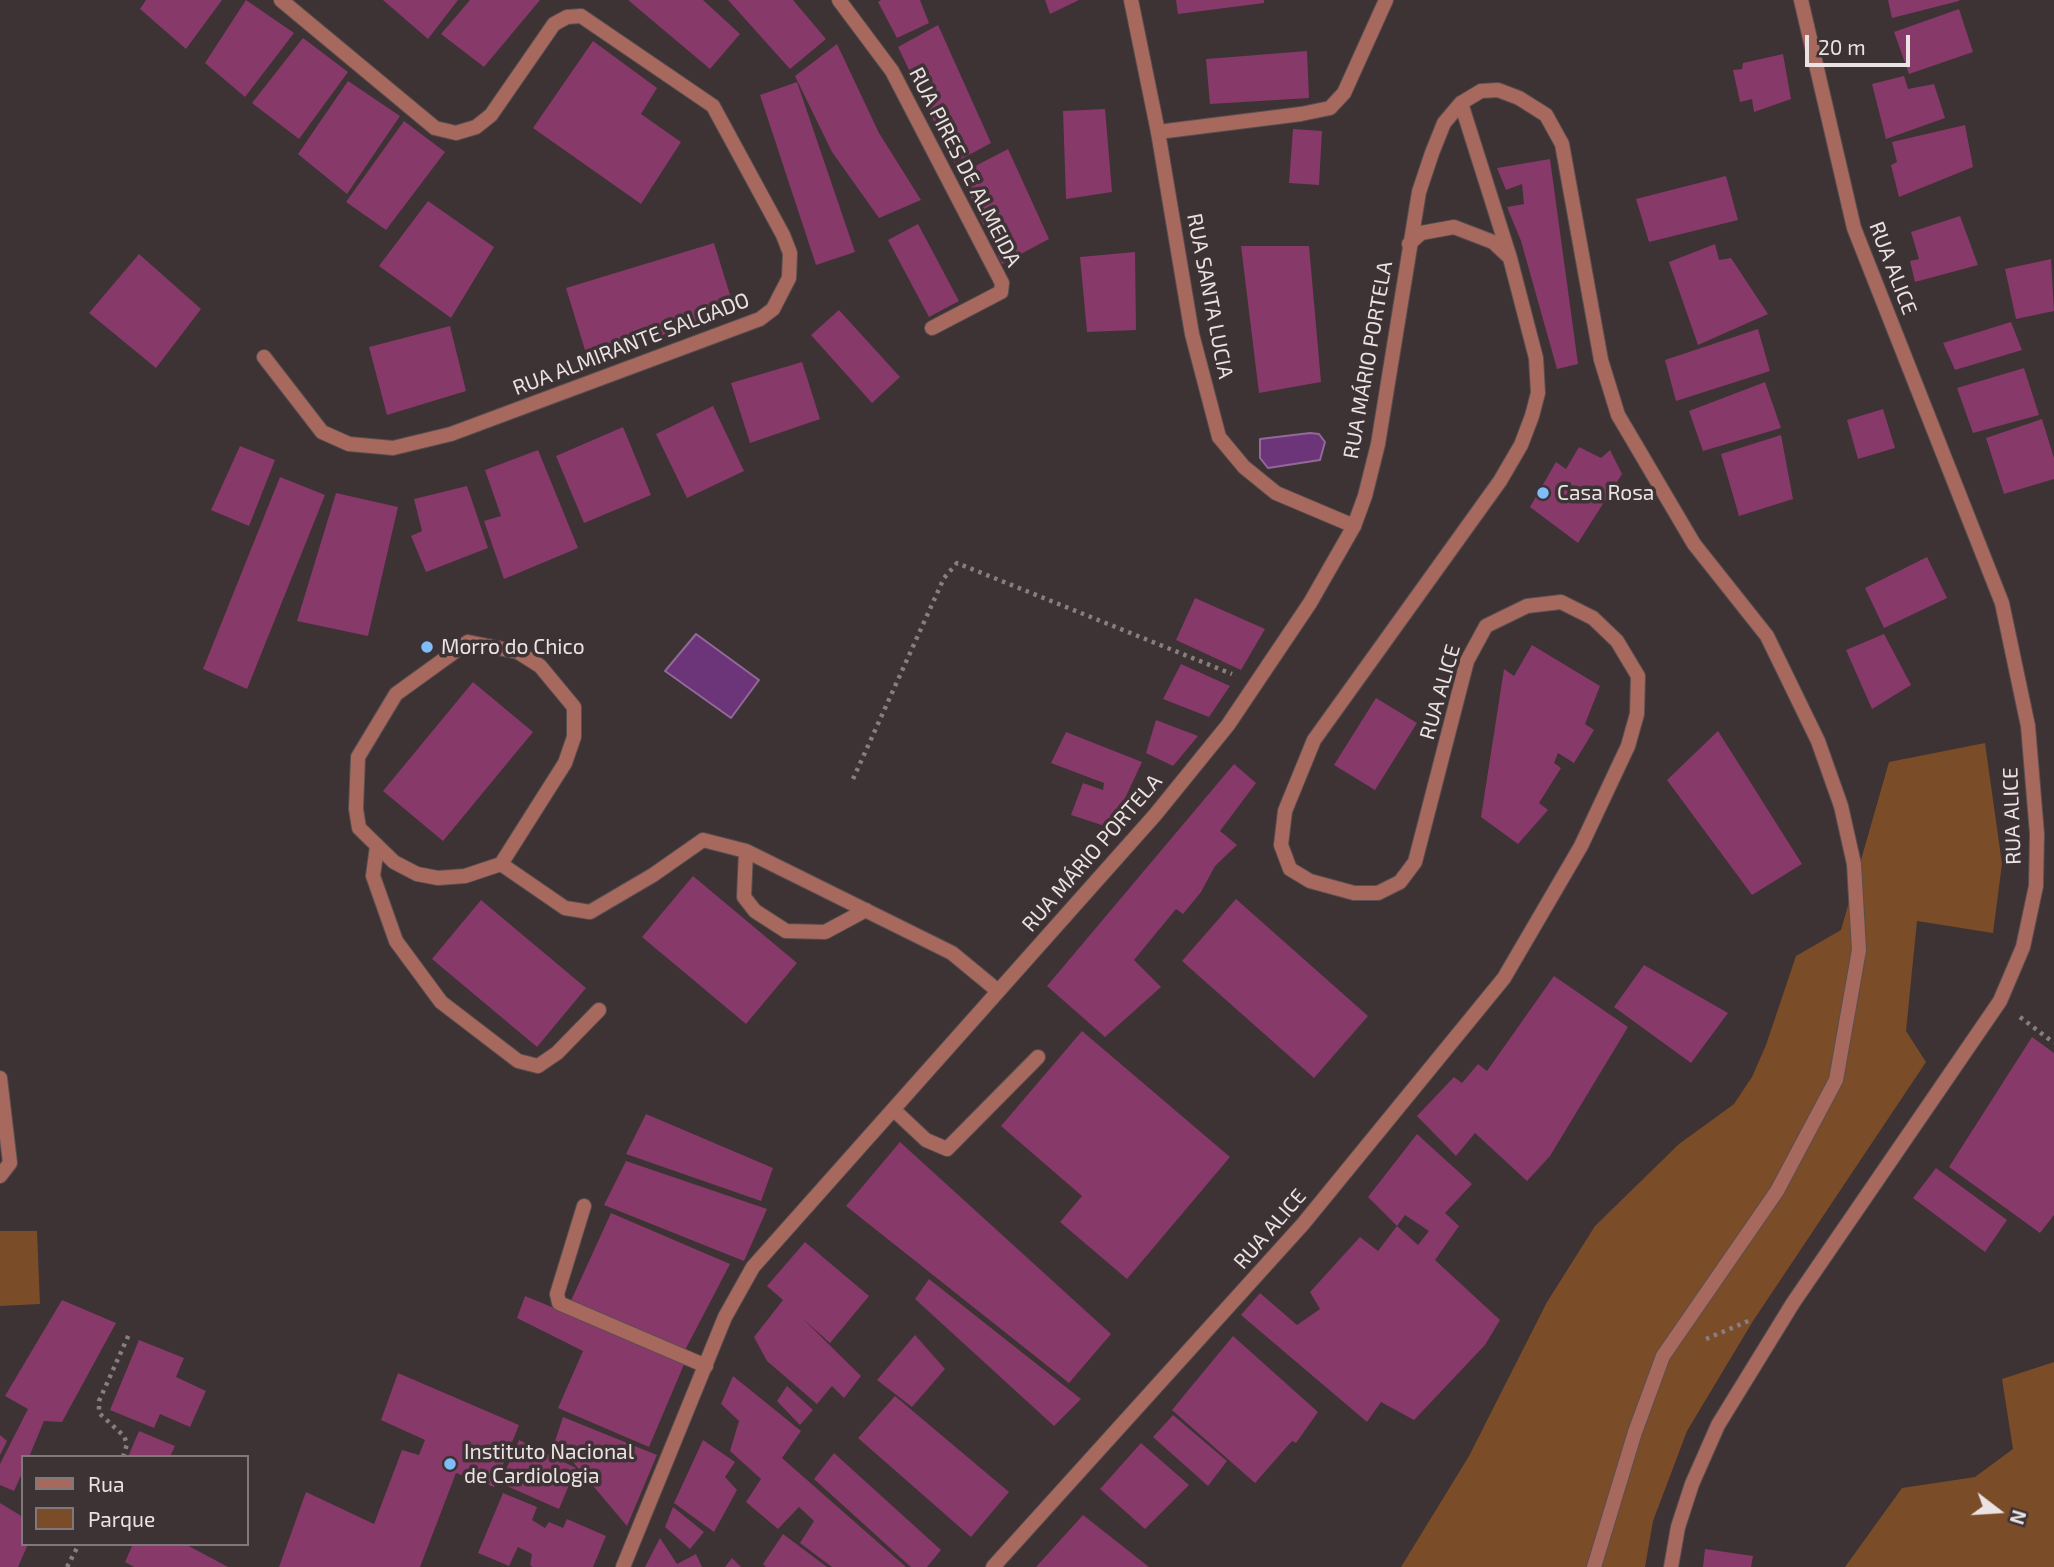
<!DOCTYPE html>
<html>
<head>
<meta charset="utf-8">
<style>
	body { margin:0 }
	#map { position:relative; width:2054px; height:1567px; overflow:hidden; background:#3d3234; font-family:"Exo 2",sans-serif }
	canvas { display:block }
	.legend { position:absolute; left:21px; top:1455px; width:228px; height:91px; box-sizing:border-box; background:#3d3234; border:2px solid #82787a; margin:0; padding:9px 12px; list-style:none; font-size:21px; color:#eae2e3 }
	.legend li { display:flex; align-items:center; gap:14px; height:35px }
	.legend b { width:35px; border:2px solid #82787a }
	.north { position:absolute; left:1963px; top:1476px; width:70px; height:70px; -webkit-text-stroke:5px #3d3234; paint-order:stroke; rotate:107deg; font-size:19px; font-weight:700; line-height:28px; text-align:center; color:#eae2e3 }
	.north::after { content:''; display:block; margin:auto; width:24px; height:32px; background:#eae2e3; clip-path:polygon(50% 0,100% 100%,50% 72%,0 100%) }
	.scale { position:absolute; left:1805px; top:35px; width:105px; height:32px; box-sizing:border-box; border:4px solid #eae2e3; border-top:0; padding-left:9px; font-size:21px; line-height:24px; white-space:nowrap; color:#eae2e3; -webkit-text-stroke:5px #3d3234; paint-order:stroke }
</style>
</head>
<body>
<div id="map">
<canvas width="2054" height="1567"></canvas>
<ul class="legend">
<li><b style="height:9px;background:#a7695d"></b>Rua</li>
<li><b style="height:19px;background:#7b4c28"></b>Parque</li>
</ul>
<div class="north">N</div>
<div class="scale">20 m</div>
</div>
<script>
const g = document.querySelector('canvas').getContext('2d');
g.lineJoin = 'round';
function fill(path, color) { g.fillStyle = color; g.fill(path, 'evenodd'); }
const poly = rows => new Path2D(rows.map(r => 'M' + r).join(''));
function trace(path, color, width, dash) { g.strokeStyle = color; g.lineWidth = width; g.lineCap = dash ? 'butt' : 'round'; g.setLineDash(dash || []); g.stroke(path); }
function drawText(font, color, halo, rows, align = 'center') {
  g.font = font + ' "Exo 2",sans-serif'; g.lineWidth = 7; g.setLineDash([]); g.textBaseline = 'middle'; g.strokeStyle = halo; g.fillStyle = color; for (const [text, x, y, turn = 0] of rows) {
    g.save(); g.translate(x, y); g.rotate((+turn || 0) * Math.PI / 180); g.textAlign = isNaN(turn) ? turn : align; if (halo) g.strokeText(text, 0, 0); g.fillText(text, 0, 0); g.restore();
  }
}
const green = poly([
	[1985,743,2002,864,1993,933,1917,921,1906,1031,1926,1062,1753,1321,1687,1431,1653,1521,1645,1567,1401,1567,1469,1456,1547,1302,1595,1226,1679,1144,1734,1104,1752,1077,1766,1045,1796,956,1841,930,1889,762],
	[0,1231,37,1231,40,1304,0,1306],
	[2054,1362,2054,1567,1845,1567,1902,1488,1975,1477,2013,1449,2002,1379]
]);
const water = poly([
	[1310,433,1319,434,1325,442,1320,460,1268,468,1260,458,1260,439,1310,433],
	[696,634,759,680,731,718,665,671,696,634]
]);
const building = poly([
	[146,0,222,0,186,49,140,9],
	[246,0,294,33,245,97,205,63],
	[383,0,458,0,428,39],
	[470,0,540,0,484,67,441,34],
	[628,0,703,0,740,34,710,69],
	[728,0,793,0,826,39,790,69],
	[881,0,920,0,929,23,897,38,878,2],
	[1045,0,1079,0,1050,14],
	[1176,0,1264,0,1264,3,1178,14],
	[1888,0,1959,0,1959,1,1892,18],
	[1959,9,1973,52,1909,74,1894,32],
	[938,25,991,143,954,163,898,47],
	[303,38,348,72,299,139,252,103],
	[593,41,657,88,641,114,681,142,641,204,533,128],
	[837,44,879,133,921,200,879,218,832,152,795,76],
	[1307,51,1309,98,1210,104,1206,59],
	[1783,54,1791,99,1754,112,1752,99,1740,102,1733,70,1742,69,1743,63],
	[1904,76,1908,89,1934,84,1945,118,1886,139,1872,84],
	[348,81,400,116,347,194,298,154],
	[797,82,855,252,816,265,760,95],
	[1105,109,1112,192,1066,199,1063,111],
	[404,121,445,152,386,230,346,202],
	[1965,125,1973,167,1899,197,1891,165,1897,162,1892,142],
	[1293,129,1322,131,1319,185,1289,183],
	[1008,149,1049,239,1002,264,960,174],
	[1550,159,1578,364,1557,369,1521,241,1507,207,1524,204,1522,184,1506,190,1497,168],
	[1726,176,1738,220,1649,242,1636,199],
	[428,201,494,247,451,318,379,266],
	[1960,216,1978,265,1915,282,1910,261,1919,259,1911,232],
	[918,224,959,301,929,317,888,240],
	[714,243,735,311,588,360,566,288],
	[1715,244,1719,260,1731,258,1768,314,1698,345,1669,262],
	[1241,246,1309,246,1321,382,1259,393],
	[1135,252,1136,330,1087,332,1080,257],
	[139,254,201,309,156,368,89,313],
	[2051,259,2054,311,2016,319,2005,269],
	[839,310,900,377,872,403,811,335],
	[2011,322,2022,350,1955,370,1943,343],
	[450,326,466,391,387,415,369,347],
	[1758,329,1770,371,1676,401,1665,360],
	[802,362,820,419,750,443,731,383],
	[2024,368,2039,415,1973,433,1957,388],
	[1765,382,1781,428,1703,451,1689,411],
	[713,406,744,471,687,498,656,434],
	[1883,409,1895,448,1858,459,1847,420],
	[2042,419,2054,458,2054,479,2004,494,1986,438],
	[623,427,651,495,584,523,556,456],
	[1781,435,1793,499,1739,516,1721,454],
	[240,446,275,460,249,526,211,510],
	[1579,447,1601,458,1610,450,1622,474,1578,543,1530,507,1556,462,1566,469],
	[538,450,578,548,504,579,484,521,501,516,485,470],
	[280,477,325,495,247,689,203,669],
	[467,486,488,548,426,572,411,536,422,531,414,499],
	[336,493,398,507,368,636,297,621],
	[1927,557,1947,598,1884,628,1865,588],
	[1195,598,1265,629,1241,670,1176,640],
	[1884,634,1911,685,1872,709,1846,650],
	[1532,645,1600,686,1585,724,1594,730,1574,763,1558,753,1554,763,1561,768,1539,803,1548,810,1518,844,1481,817,1504,669,1514,676],
	[1181,664,1230,686,1209,717,1163,699],
	[473,682,533,732,443,841,383,791],
	[1376,698,1417,723,1375,790,1334,765],
	[1156,720,1198,736,1173,766,1146,753],
	[1718,731,1802,864,1752,895,1667,780],
	[1066,732,1142,762,1111,828,1071,815,1083,783,1103,790,1104,783,1051,763],
	[1234,764,1256,783,1220,831,1237,845,1215,866,1201,892,1183,914,1176,909,1134,960,1161,987,1105,1037,1047,986],
	[693,876,797,963,746,1024,642,937],
	[1236,899,1368,1016,1314,1078,1182,961],
	[481,900,586,988,537,1047,432,959],
	[1644,965,1728,1013,1691,1063,1614,1007],
	[1554,976,1628,1027,1550,1156,1527,1181,1475,1133,1456,1156,1417,1116,1454,1077,1462,1083,1478,1064,1487,1071],
	[1082,1031,1230,1157,1127,1279,1060,1222,1082,1196,1001,1126],
	[2032,1037,2054,1053,2054,1215,2040,1233,1949,1167],
	[646,1114,773,1168,761,1201,626,1154],
	[1417,1134,1472,1184,1445,1213,1459,1226,1435,1260,1500,1320,1485,1345,1414,1420,1381,1402,1367,1422,1241,1315,1260,1293,1297,1325,1320,1309,1310,1292,1360,1237,1378,1251,1397,1226,1418,1245,1429,1231,1405,1215,1397,1226,1368,1197],
	[900,1142,1111,1334,1069,1383,846,1206],
	[626,1161,767,1209,744,1261,604,1205],
	[1936,1168,2007,1220,1985,1252,1913,1198],
	[611,1213,730,1264,684,1352,569,1305],
	[805,1242,869,1296,830,1343,801,1317,861,1376,844,1398,832,1386,817,1404,767,1361,754,1337,783,1300,767,1286],
	[929,1279,1081,1399,1054,1426,915,1299],
	[525,1296,685,1362,649,1447,558,1408,583,1351,517,1318],
	[62,1300,116,1323,62,1422,44,1421,29,1457,23,1457,23,1471,14,1491,0,1485,0,1464,28,1409,5,1396],
	[915,1335,945,1369,912,1407,877,1380],
	[1233,1336,1318,1412,1296,1443,1292,1441,1255,1483,1172,1410],
	[139,1340,184,1358,176,1377,206,1391,190,1427,160,1414,154,1428,110,1410],
	[398,1373,519,1425,494,1487,456,1473,420,1567,279,1567,306,1492,374,1524,402,1450,419,1455,425,1440,381,1420],
	[733,1376,801,1431,782,1458,906,1567,832,1567,800,1543,814,1521,799,1507,778,1529,746,1502,761,1479,730,1451,739,1421,721,1404],
	[787,1386,813,1410,800,1425,777,1401],
	[895,1396,1009,1492,971,1537,858,1438],
	[1173,1415,1227,1461,1208,1486,1153,1437],
	[563,1417,657,1455,627,1526,555,1441],
	[139,1431,175,1446,170,1457,128,1457],
	[0,1435,7,1441,0,1455],
	[519,1440,576,1468,559,1509,500,1483],
	[703,1440,735,1462,725,1477,737,1490,714,1532,674,1503],
	[1141,1443,1189,1485,1145,1529,1100,1489],
	[834,1453,941,1550,927,1567,911,1567,814,1479],
	[503,1493,537,1507,532,1520,545,1528,549,1522,563,1528,567,1519,606,1536,593,1567,533,1567,530,1565,532,1554,518,1547,509,1566,478,1553],
	[0,1503,23,1517,23,1544,28,1544,18,1567,0,1567],
	[673,1507,704,1532,690,1549,665,1527],
	[1083,1515,1149,1567,1036,1567],
	[783,1534,827,1567,766,1567,763,1564],
	[660,1538,677,1564,696,1554,702,1567,645,1567],
	[133,1544,185,1544,228,1567,134,1567,125,1562],
	[1705,1549,1753,1556,1751,1567,1703,1567],
	[732,1558,741,1567,725,1567]
]);
const path = poly([
	[853,779,944,578,957,563,1232,674],
	[2020,1017,2054,1043],
	[1706,1339,1753,1319],
	[123,1457,127,1444,124,1436,99,1413,99,1401,130,1332],
	[67,1567,79,1544]
]);
const service = poly([
	[1158,132,1301,114,1330,108,1344,93,1386,0],
	[377,846,373,876,396,941,441,1002,518,1061,538,1066,557,1053,599,1010],
	[746,851,744,897,755,911,786,931,825,932,866,910],
	[501,864,565,763,574,737,574,707,540,666,518,652,468,642,396,694,358,757,356,809,359,828,394,862,417,874,438,878,465,876,501,864,565,908,590,912,653,875,703,840,746,851,952,953,998,991],
	[0,1078,10,1163,0,1176],
	[894,1110,926,1140,947,1149,1038,1057],
	[584,1206,557,1294,559,1303,706,1366]
]);
const minor = poly([
	[839,0,892,71,1002,283,1001,292,932,328],
	[1131,0,1158,132,1192,334,1219,437,1244,467,1276,493,1354,526],
	[264,357,322,432,349,444,393,448,451,434,760,319,773,309,789,278,790,253,783,235,713,106,581,16,567,17,554,24,491,115,476,127,456,133,435,128,281,0]
]);
const tertiary = poly([
	[1409,244,1421,233,1454,227,1493,242,1509,257],
	[623,1567,725,1317,753,1267,1155,815,1228,725,1310,603,1354,526,1365,496,1378,444,1419,192,1432,153,1444,123,1461,103,1481,91,1498,90,1519,98,1546,115,1562,144,1601,360,1618,415,1694,544,1767,636,1818,741,1841,806,1854,864,1859,950,1836,1080,1777,1191,1663,1356,1635,1432,1594,1567],
	[993,1567,1303,1224,1504,978,1581,846,1628,746,1637,714,1638,676,1617,641,1593,618,1561,602,1527,606,1486,626,1467,661,1415,862,1400,882,1378,893,1354,893,1310,881,1290,869,1281,845,1285,811,1314,740,1500,481,1521,445,1532,416,1538,393,1536,358,1510,258,1461,103],
	[1671,1567,1678,1527,1692,1484,1718,1425,1793,1303,2000,1001,2023,947,2036,886,2037,834,2028,726,2002,603,1854,228,1801,0]
]);
const markers = [
	[1543,493,7,"#7fbdfa"],
	[427,647,7,"#7fbdfa"],
	[450,1464,7,"#7fbdfa"]
];
const streetNames = [
	["RUA PIRES DE ALMEIDA",965,167,63],
	["RUA ALICE",1893,268,69],
	["RUA SANTA LUCIA",1210,296,79],
	["RUA ALMIRANTE SALGADO",631,344,-21],
	["RUA MÁRIO PORTELA",1368,360,-80],
	["RUA ALICE",1440,692,-74],
	["RUA ALICE",2012,816,-92],
	["RUA MÁRIO PORTELA",1092,853,-49],
	["RUA ALICE",1270,1229,-49]
];
const poiNames = [
	["Casa Rosa",1557,493],
	["Morro do Chico",441,647],
	["Instituto Nacional",464,1452],
	["de Cardiologia",464,1476]
];
fill(green, '#7b4c28');
fill(water, '#6d3579');
trace(water, '#926999', 2);
fill(building, '#87396a');
trace(service, '#594e50', 16);
trace(minor, '#594e50', 16);
trace(tertiary, '#594e50', 16);
trace(path, '#887e80', 4.5, [3.5, 5]);
trace(service, '#a7695d', 14);
trace(minor, '#a7695d', 14);
trace(tertiary, '#a7695d', 14);
for (const [x, y, r, color] of markers) { const dot = new Path2D(); dot.arc(x, y, r, 0, 2 * Math.PI); g.fillStyle = color; g.fill(dot); trace(dot, '#3d3234', 2.5); }
drawText('21px', '#eae2e3', '#3d3234', streetNames);
drawText('21px', '#eae2e3', '#3d3234', poiNames, 'left');
</script>
</body>
</html>
